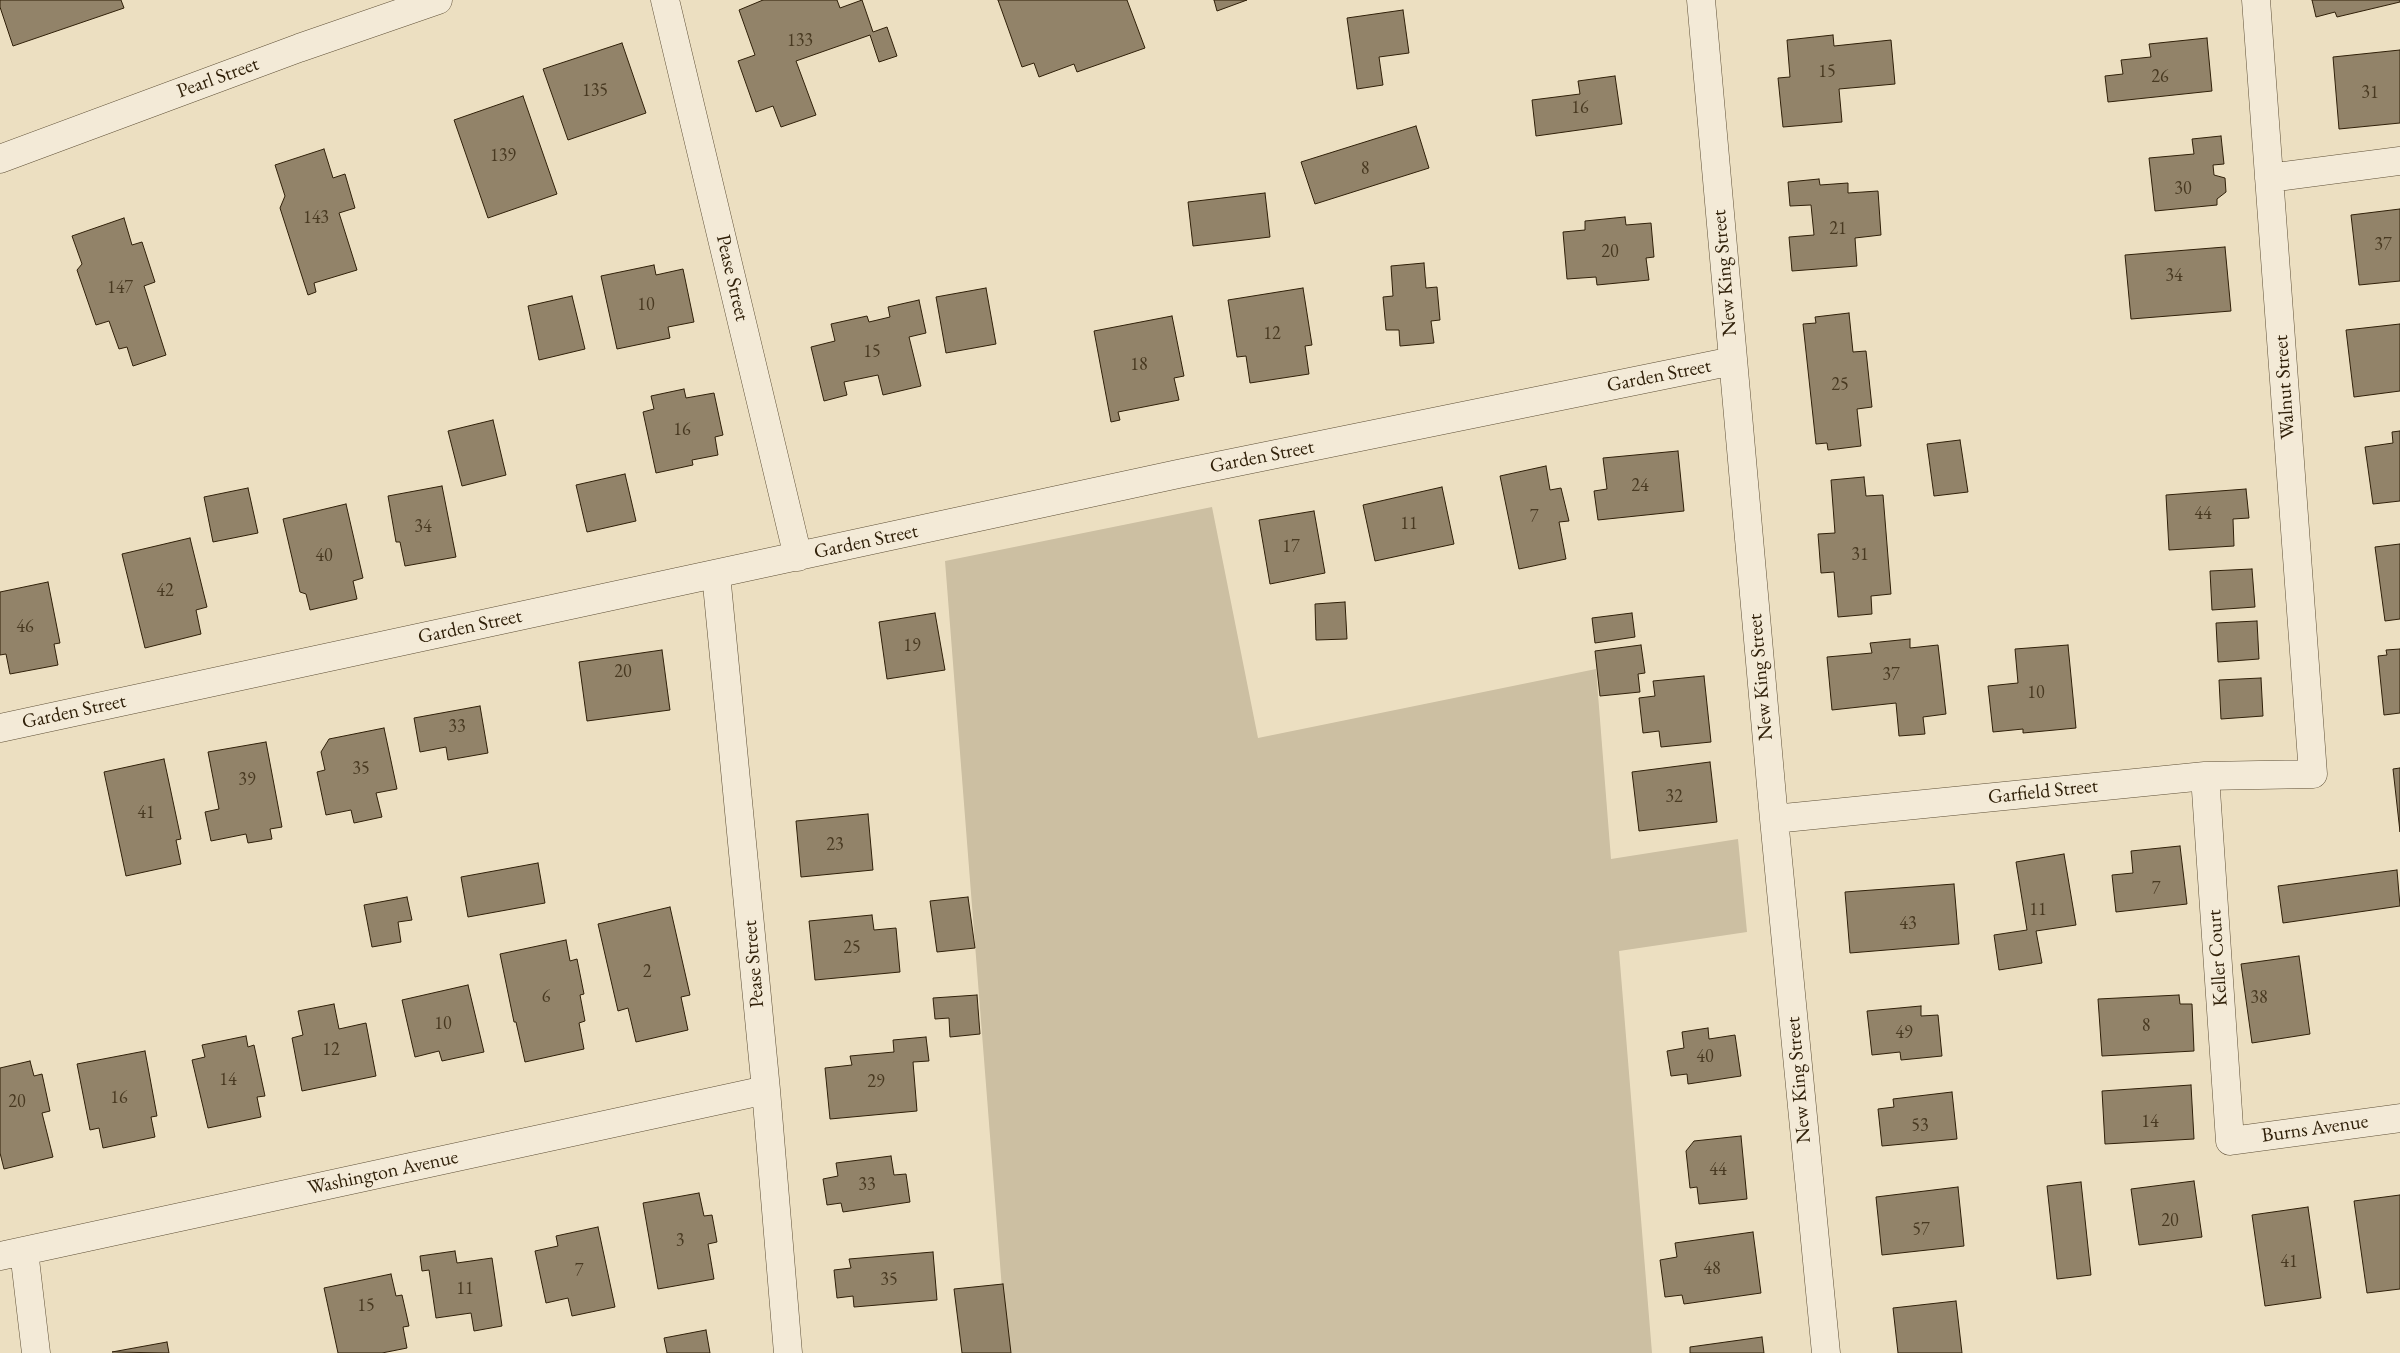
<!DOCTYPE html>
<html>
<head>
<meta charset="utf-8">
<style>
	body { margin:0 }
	canvas { display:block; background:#ecdfc1 }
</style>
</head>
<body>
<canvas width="2400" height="1353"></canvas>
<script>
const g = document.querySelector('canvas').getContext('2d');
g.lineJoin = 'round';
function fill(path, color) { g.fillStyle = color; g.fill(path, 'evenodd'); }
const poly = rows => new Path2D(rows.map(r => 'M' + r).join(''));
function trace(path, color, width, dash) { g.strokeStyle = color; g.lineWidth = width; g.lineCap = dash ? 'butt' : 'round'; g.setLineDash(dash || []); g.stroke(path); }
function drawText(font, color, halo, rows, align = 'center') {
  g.font = font + ' "EB Garamond",serif'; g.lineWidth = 4.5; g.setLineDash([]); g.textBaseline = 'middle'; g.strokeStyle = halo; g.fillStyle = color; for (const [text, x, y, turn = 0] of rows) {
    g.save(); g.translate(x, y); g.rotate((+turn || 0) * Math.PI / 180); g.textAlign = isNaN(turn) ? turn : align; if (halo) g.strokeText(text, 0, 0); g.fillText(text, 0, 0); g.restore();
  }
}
const green = poly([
	[1212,507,1258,738,1596,669,1611,859,1738,839,1747,932,1619,951,1652,1353,1007,1353,945,561]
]);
const building = poly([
	[0,0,121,0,124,8,13,46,0,7,0,0],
	[763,0,837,0,840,8,862,0,873,32,887,27,897,56,879,62,870,35,796,61,816,115,781,127,773,106,756,112,738,61,755,55,739,10,763,0],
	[998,0,1127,0,1145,48,1077,72,1074,64,1039,77,1034,63,1022,67,998,0],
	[1214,0,1247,0,1217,11,1214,0],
	[2312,0,2400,0,2400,2,2337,17,2335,12,2316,17,2312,0],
	[1403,10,1409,53,1379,57,1383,85,1357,89,1347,18,1403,10],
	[1833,35,1834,46,1891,40,1895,84,1839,89,1842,122,1783,127,1778,78,1790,77,1787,40,1833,35],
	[2207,38,2212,91,2108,102,2105,76,2123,74,2121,60,2151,57,2149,44,2207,38],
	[622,43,646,113,568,140,543,69,622,43],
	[2400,50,2400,123,2339,129,2333,57,2400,50],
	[1615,76,1622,124,1536,136,1532,100,1580,94,1578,81,1615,76],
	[523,96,557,194,488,218,454,120,523,96],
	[1416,126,1429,168,1315,204,1301,162,1416,126],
	[2221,136,2224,164,2213,165,2214,175,2225,178,2226,192,2217,199,2217,205,2155,211,2149,158,2194,154,2192,139,2221,136],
	[324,149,333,178,345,174,355,208,339,213,357,270,314,283,316,292,308,295,280,208,285,196,275,165,324,149],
	[1819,179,1820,185,1848,183,1848,193,1878,191,1881,235,1855,238,1857,266,1792,271,1789,237,1814,235,1811,205,1790,206,1788,182,1819,179],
	[1265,193,1270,237,1193,246,1188,202,1265,193],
	[2400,209,2400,281,2359,285,2351,215,2400,209],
	[1625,217,1626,225,1651,223,1654,257,1646,258,1649,280,1597,285,1596,277,1567,279,1563,232,1585,230,1585,221,1625,217],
	[124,218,132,245,142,242,155,282,144,286,166,355,133,366,127,347,119,349,109,321,96,325,77,270,82,264,72,236,124,218],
	[2225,247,2231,311,2131,319,2125,255,2225,247],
	[1424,263,1426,288,1437,287,1440,320,1431,321,1434,343,1400,346,1399,330,1386,330,1383,297,1393,296,1391,266,1424,263],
	[654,265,656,275,683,269,694,322,668,327,670,338,617,349,601,276,654,265],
	[986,288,996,344,946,353,936,297,986,288],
	[1303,288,1312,345,1305,346,1309,374,1250,383,1246,356,1237,357,1228,300,1303,288],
	[572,296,585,349,539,360,528,306,572,296],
	[919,300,926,333,909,337,921,386,883,395,878,375,844,382,847,395,824,401,811,347,835,341,831,324,867,316,869,322,890,317,888,307,919,300],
	[1849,313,1853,352,1866,351,1872,407,1857,409,1861,446,1828,450,1827,443,1816,444,1803,324,1816,323,1815,317,1849,313],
	[1172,316,1184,376,1174,378,1179,400,1118,412,1120,420,1111,422,1094,331,1172,316],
	[2400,324,2400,391,2354,397,2346,330,2400,324],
	[684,389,686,398,714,393,723,435,715,437,718,455,692,460,693,465,656,473,643,412,654,409,651,396,684,389],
	[493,420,506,475,462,486,448,431,493,420],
	[2400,431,2400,501,2373,504,2365,447,2393,443,2392,432,2400,431],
	[1960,440,1968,492,1934,496,1927,444,1960,440],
	[1678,451,1684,511,1598,520,1594,491,1607,489,1603,458,1678,451],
	[1546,466,1550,490,1561,488,1569,521,1559,522,1566,559,1519,569,1500,476,1546,466],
	[625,474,636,521,587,532,576,485,625,474],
	[1864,477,1866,496,1883,495,1891,594,1871,596,1872,614,1838,617,1834,572,1821,573,1818,534,1835,533,1831,480,1864,477],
	[442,486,456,557,405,566,400,542,396,542,388,496,442,486],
	[1442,487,1454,544,1375,561,1363,505,1442,487],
	[248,488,258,533,213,542,204,497,248,488],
	[2246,489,2249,518,2233,519,2234,546,2169,550,2166,495,2246,489],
	[346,504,363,578,353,581,357,599,310,610,306,594,300,592,283,519,346,504],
	[1314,511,1325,573,1270,584,1259,520,1314,511],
	[190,538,207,607,196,610,201,634,145,648,122,554,190,538],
	[2400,544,2400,619,2385,621,2375,547,2400,544],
	[2252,569,2255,607,2212,610,2210,571,2252,569],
	[48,582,60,643,54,644,58,665,10,674,6,654,0,655,0,592,48,582],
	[1345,602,1347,639,1316,640,1315,604,1345,602],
	[935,613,945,670,887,679,879,622,935,613],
	[1632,613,1635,637,1595,643,1592,618,1632,613],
	[2257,621,2259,659,2218,662,2216,623,2257,621],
	[1910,639,1910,648,1938,645,1946,714,1923,717,1925,734,1899,736,1896,703,1832,710,1827,657,1872,653,1870,643,1910,639],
	[1641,645,1645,673,1638,674,1640,692,1600,696,1595,651,1641,645],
	[2068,645,2076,728,2023,733,2023,729,1993,732,1988,686,2018,683,2015,649,2068,645],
	[2400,649,2400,713,2384,715,2378,656,2387,655,2386,650,2400,649],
	[662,650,670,710,587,721,579,662,662,650],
	[1704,676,1711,742,1661,747,1659,731,1643,733,1639,698,1655,696,1653,681,1704,676],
	[2261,678,2263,716,2221,719,2219,680,2261,678],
	[480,706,488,753,448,760,446,747,420,752,414,718,480,706],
	[384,728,397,789,376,793,382,817,354,823,351,810,326,815,317,772,325,770,321,752,329,739,384,728],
	[266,742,282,827,270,829,272,839,248,843,246,834,211,841,205,812,219,809,208,752,266,742],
	[164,759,181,839,176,840,181,864,126,876,104,772,164,759],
	[1710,762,1717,822,1639,831,1632,772,1710,762],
	[2400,768,2400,832,2393,769,2400,768],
	[868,814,873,870,801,877,796,821,868,814],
	[2180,846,2187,904,2116,912,2112,875,2133,873,2131,851,2180,846],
	[2064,854,2076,925,2036,931,2042,963,1999,970,1994,935,2027,930,2016,862,2064,854],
	[538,863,545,903,468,917,461,877,538,863],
	[2397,870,2400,906,2283,923,2278,886,2397,870],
	[1954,884,1959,944,1850,953,1845,892,1954,884],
	[407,897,412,920,398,922,401,942,372,947,364,905,407,897],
	[968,897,975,948,937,952,930,901,968,897],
	[670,907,690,995,681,997,688,1030,636,1042,628,1008,618,1011,598,924,670,907],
	[872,915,874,930,896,928,900,972,815,980,809,921,872,915],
	[566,940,570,961,577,959,584,994,580,995,585,1021,579,1023,584,1049,525,1062,516,1022,514,1022,500,954,566,940],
	[2299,956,2310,1034,2252,1043,2241,964,2299,956],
	[468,985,484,1052,442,1061,439,1051,415,1057,402,1000,468,985],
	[977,995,980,1034,950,1037,949,1018,935,1019,933,998,977,995],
	[2179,995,2180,1004,2192,1004,2194,1051,2102,1056,2098,999,2179,995],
	[334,1004,339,1029,366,1023,376,1076,302,1091,292,1038,303,1035,298,1011,334,1004],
	[1921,1006,1921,1016,1938,1015,1942,1056,1901,1060,1900,1052,1872,1055,1867,1011,1921,1006],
	[1708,1028,1709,1039,1735,1035,1741,1076,1688,1084,1687,1074,1671,1076,1667,1051,1684,1048,1682,1032,1708,1028],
	[246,1036,248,1047,254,1045,265,1096,257,1097,261,1117,208,1128,192,1060,205,1057,202,1045,246,1036],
	[926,1037,929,1061,913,1062,917,1111,830,1119,825,1068,852,1065,850,1056,894,1052,893,1040,926,1037],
	[145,1051,157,1116,151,1117,155,1137,103,1148,99,1128,90,1130,77,1064,145,1051],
	[30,1061,34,1076,42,1074,50,1111,42,1113,53,1157,4,1169,0,1153,0,1068,30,1061],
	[2191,1085,2194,1139,2105,1144,2102,1091,2191,1085],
	[1952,1092,1957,1139,1882,1146,1878,1109,1894,1107,1893,1099,1952,1092],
	[1741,1136,1747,1199,1699,1204,1697,1187,1690,1188,1686,1151,1694,1141,1741,1136],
	[891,1156,894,1175,906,1174,910,1202,843,1212,841,1203,827,1205,823,1179,838,1176,836,1163,891,1156],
	[2194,1181,2202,1237,2139,1245,2131,1189,2194,1181],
	[2081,1182,2091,1275,2057,1279,2047,1186,2081,1182],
	[1958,1187,1964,1246,1882,1255,1876,1197,1958,1187],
	[699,1193,704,1216,712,1215,717,1242,708,1244,714,1279,658,1289,643,1203,699,1193],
	[2400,1195,2400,1289,2367,1293,2354,1201,2400,1195],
	[2308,1207,2321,1298,2265,1306,2252,1215,2308,1207],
	[598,1227,615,1307,572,1316,568,1298,546,1303,535,1251,558,1246,556,1236,598,1227],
	[1753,1232,1761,1293,1684,1304,1682,1295,1665,1297,1660,1260,1677,1257,1675,1243,1753,1232],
	[455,1251,457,1263,492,1258,502,1326,474,1331,471,1313,436,1318,429,1270,422,1271,420,1256,455,1251],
	[933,1252,937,1300,854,1307,853,1296,837,1298,834,1270,851,1268,849,1259,933,1252],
	[391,1274,396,1296,402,1295,409,1326,403,1327,407,1348,382,1353,338,1353,324,1288,391,1274],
	[1003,1284,1011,1353,962,1353,954,1289,1003,1284],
	[1956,1301,1962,1353,1898,1353,1893,1308,1956,1301],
	[706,1330,710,1353,667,1353,664,1338,706,1330],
	[1762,1337,1764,1353,1690,1353,1690,1347,1762,1337],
	[167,1342,169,1353,112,1352,167,1342]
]);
const minor = poly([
	[665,0,798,557],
	[1701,0,1774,819,1826,1353],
	[2269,178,2400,161],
	[716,574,766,1090,788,1353],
	[0,728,1178,474,1733,361],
	[2205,776,2230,1141,2400,1118],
	[1774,819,2205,776,2313,774,2256,0],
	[24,1251,36,1353],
	[0,1256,766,1090]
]);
const tertiary = poly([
	[0,159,299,48,438,0]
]);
const numberNames = [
	["133",800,41],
	["15",1827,72],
	["26",2160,77],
	["135",595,91],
	["31",2370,93],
	["16",1580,108],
	["139",503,156],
	["8",1365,169],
	["30",2183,189],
	["143",316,218],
	["21",1838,229],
	["37",2383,245],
	["20",1610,252],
	["34",2174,276],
	["147",120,288],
	["10",646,305],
	["12",1272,334],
	["15",872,352],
	["18",1139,365],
	["25",1840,385],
	["16",682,430],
	["24",1640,486],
	["44",2203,514],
	["7",1534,517],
	["11",1409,524],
	["34",423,527],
	["17",1291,547],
	["31",1860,555],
	["40",324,556],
	["42",165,591],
	["46",25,627],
	["19",912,646],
	["20",623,672],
	["37",1891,675],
	["10",2036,693],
	["33",457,727],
	["35",361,769],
	["39",247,780],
	["32",1674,797],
	["41",146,813],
	["23",835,845],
	["7",2156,889],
	["11",2038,910],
	["43",1908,924],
	["25",852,948],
	["2",647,972],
	["6",546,997],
	["38",2259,998],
	["10",443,1024],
	["8",2146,1026],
	["49",1904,1033],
	["12",331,1050],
	["40",1705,1057],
	["14",228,1080],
	["29",876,1082],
	["16",119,1098],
	["20",17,1102],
	["14",2150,1122],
	["53",1920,1126],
	["44",1718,1170],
	["33",867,1185],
	["20",2170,1221],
	["57",1921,1230],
	["3",680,1241],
	["41",2289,1262],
	["48",1712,1269],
	["7",579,1271],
	["35",889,1280],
	["11",465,1289],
	["15",366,1306]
];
const streetNames = [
	["Pearl Street",218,78,-20],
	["New King Street",1725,273,-95],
	["Pease Street",732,278,77],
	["Garden Street",1659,376,-11],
	["Walnut Street",2285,387,-94],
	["Garden Street",1262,457,-11],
	["Garden Street",866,542,-12],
	["Garden Street",470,627,-12],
	["New King Street",1761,677,-95],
	["Garden Street",74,712,-12],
	["Garfield Street",2043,792,-6],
	["Keller Court",2218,958,-94],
	["Pease Street",754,964,-95],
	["New King Street",1799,1080,-95],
	["Burns Avenue",2315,1129,-8],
	["Washington Avenue",383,1173,-12]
];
fill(green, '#ccbfa2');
fill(building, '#928369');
trace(building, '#302009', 1);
trace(minor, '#5f5037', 29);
trace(tertiary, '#5f5037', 29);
trace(minor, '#f3ead7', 28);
trace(tertiary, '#f3ead7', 28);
drawText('18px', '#483921', null, numberNames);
drawText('20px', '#302009', '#f3ead7', streetNames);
</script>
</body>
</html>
